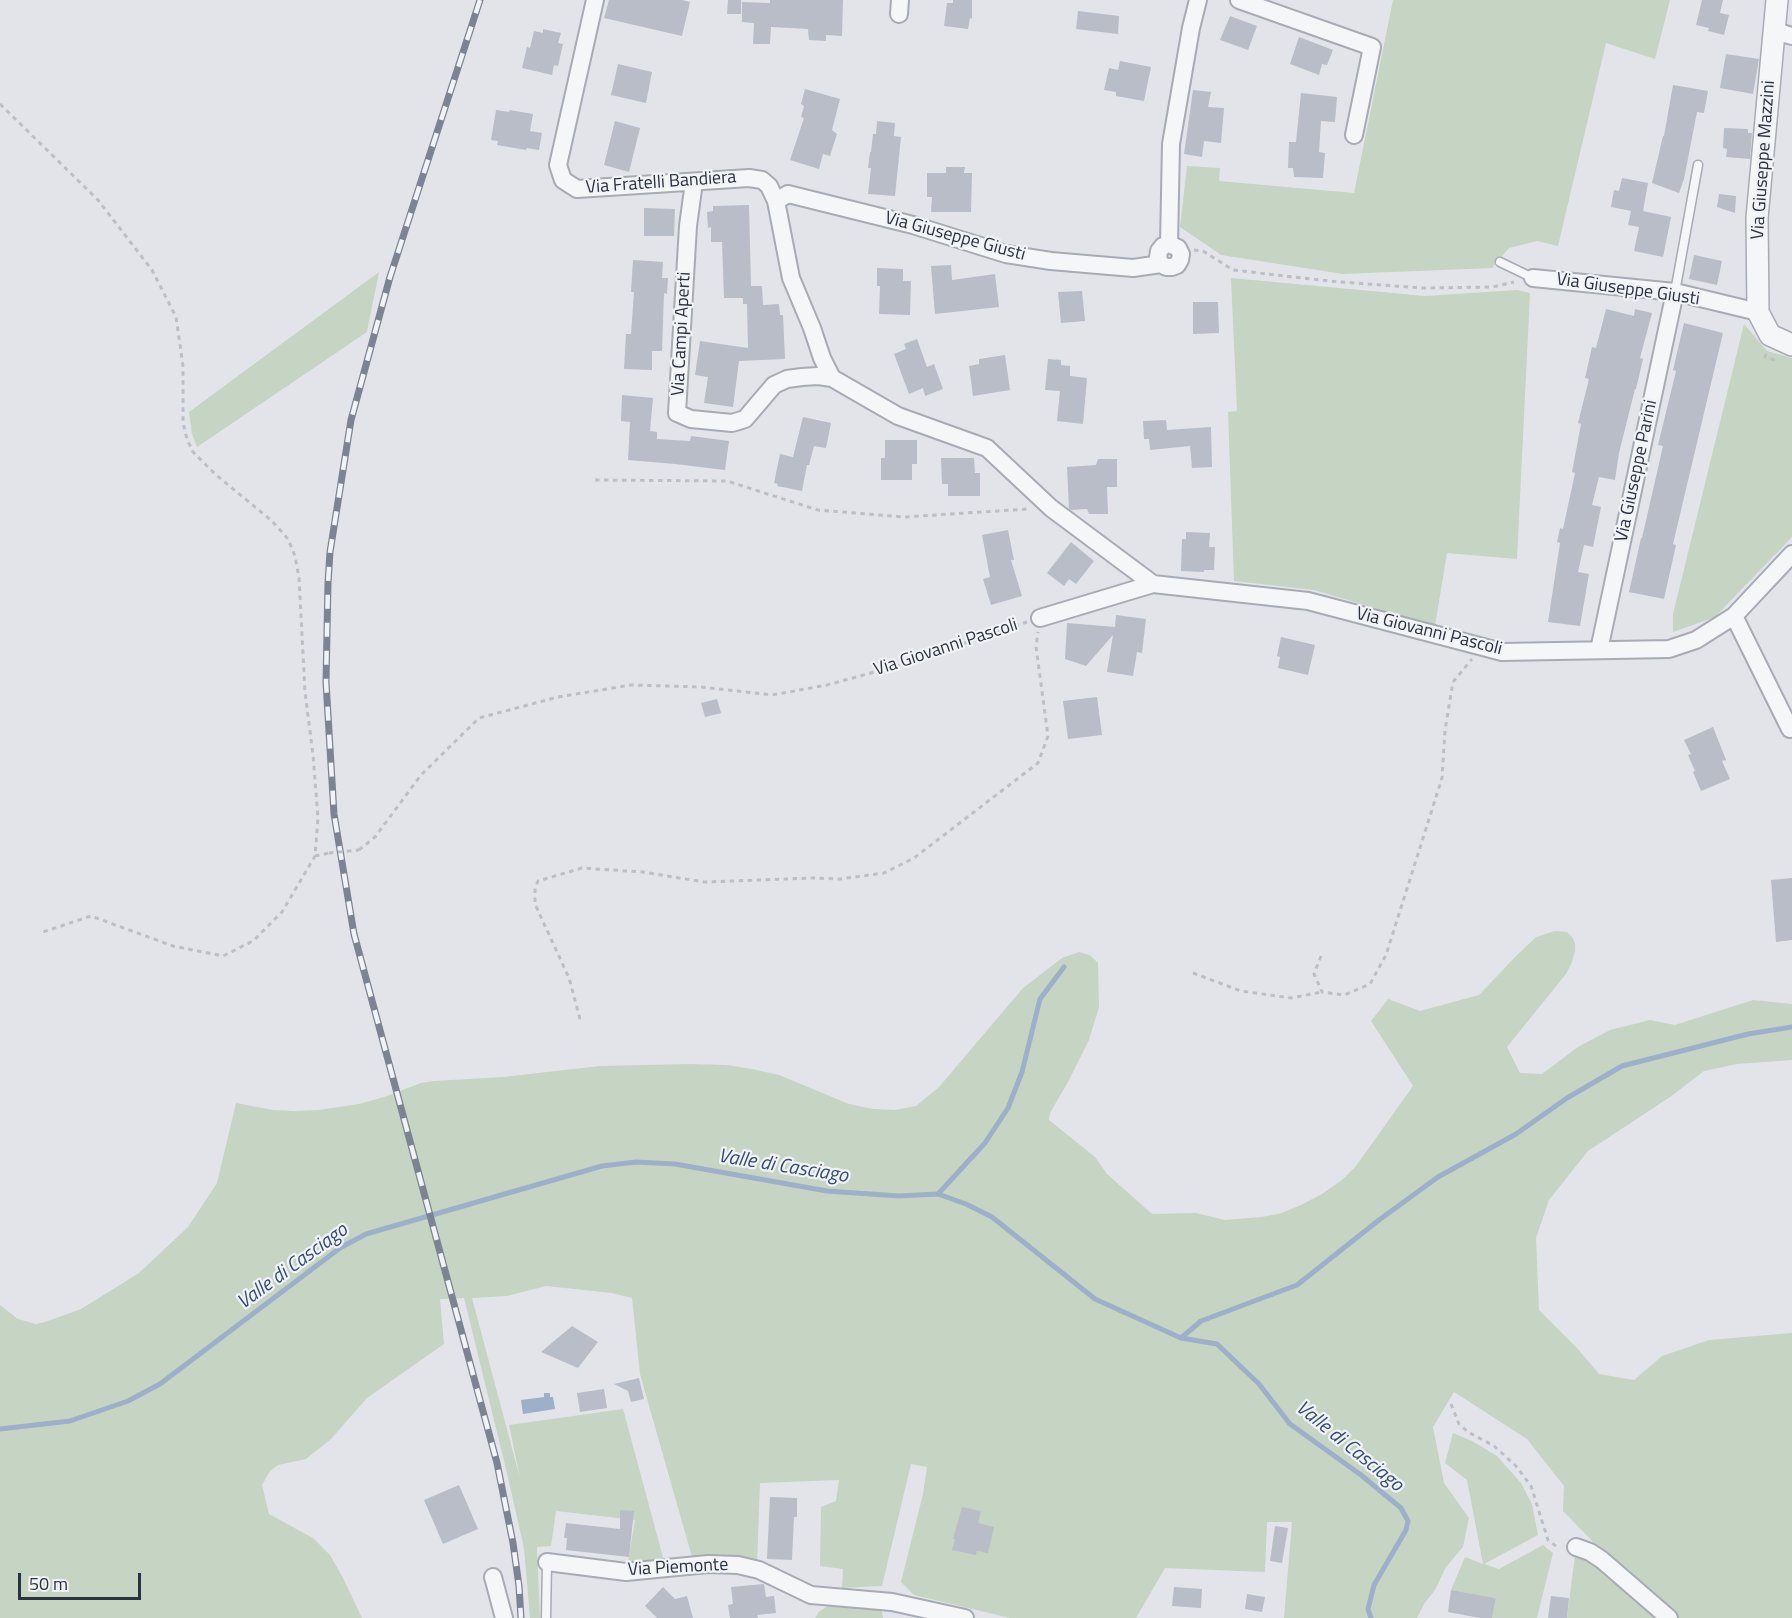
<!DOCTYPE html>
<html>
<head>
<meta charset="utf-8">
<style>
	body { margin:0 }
	#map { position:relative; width:1792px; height:1618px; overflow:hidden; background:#e2e4ea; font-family:"Titillium Web",sans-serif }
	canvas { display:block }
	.scale { position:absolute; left:18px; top:1573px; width:123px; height:27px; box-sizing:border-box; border:3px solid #2a3141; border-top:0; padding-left:8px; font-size:18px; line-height:21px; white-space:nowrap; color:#2a3141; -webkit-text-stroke:4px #f1f3f7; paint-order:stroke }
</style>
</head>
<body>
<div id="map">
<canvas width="1792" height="1618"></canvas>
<div class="scale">50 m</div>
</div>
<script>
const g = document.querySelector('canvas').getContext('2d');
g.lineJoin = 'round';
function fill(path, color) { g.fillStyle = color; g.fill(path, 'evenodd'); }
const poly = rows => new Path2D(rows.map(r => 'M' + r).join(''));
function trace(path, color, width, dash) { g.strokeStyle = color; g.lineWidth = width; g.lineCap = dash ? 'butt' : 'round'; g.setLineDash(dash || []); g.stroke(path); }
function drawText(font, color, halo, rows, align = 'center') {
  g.font = font + ' "Titillium Web",sans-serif'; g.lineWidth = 4.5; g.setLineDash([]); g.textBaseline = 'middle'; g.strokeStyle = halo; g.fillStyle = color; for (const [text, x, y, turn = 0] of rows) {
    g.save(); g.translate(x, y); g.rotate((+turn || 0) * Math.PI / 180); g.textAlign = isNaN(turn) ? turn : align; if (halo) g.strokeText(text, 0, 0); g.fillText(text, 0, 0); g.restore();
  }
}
const green = poly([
	[1393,0,1670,0,1655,59,1606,43,1558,246,1537,241,1509,248,1492,268,1343,274,1221,255,1180,227,1187,166,1220,168,1219,181,1354,193],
	[379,272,367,332,197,447,192,434,189,412],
	[1231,278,1425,296,1517,290,1530,293,1517,559,1447,553,1435,626,1314,590,1234,581,1228,412,1237,411],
	[1744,324,1767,351,1792,358,1792,537,1715,617,1673,632,1673,614],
	[1555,931,1567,932,1572,937,1575,943,1575,951,1572,962,1566,974,1507,1047,1520,1073,1542,1074,1578,1047,1610,1030,1650,1020,1675,1025,1753,1000,1792,1004,1792,1060,1737,1064,1704,1071,1670,1097,1588,1151,1549,1200,1536,1238,1539,1310,1578,1349,1599,1374,1634,1380,1662,1356,1709,1340,1792,1333,1792,1618,1674,1618,1603,1552,1563,1511,1564,1486,1527,1439,1454,1392,1433,1427,1444,1483,1469,1518,1463,1547,1446,1567,1435,1590,1424,1604,1417,1618,1284,1618,1292,1522,1267,1522,1265,1572,1165,1568,1136,1618,1010,1618,914,1595,901,1582,923,1494,927,1467,911,1464,882,1586,842,1588,843,1569,820,1566,821,1507,836,1501,839,1480,760,1483,757,1565,692,1557,640,1374,632,1298,612,1293,546,1286,507,1296,472,1298,520,1478,509,1425,623,1409,664,1561,627,1568,635,1520,556,1511,551,1546,537,1547,540,1618,530,1618,524,1548,506,1469,464,1298,440,1299,444,1344,367,1398,331,1439,306,1459,278,1465,270,1471,262,1485,269,1514,313,1538,330,1555,343,1578,362,1618,0,1618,0,1305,18,1319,36,1324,45,1322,81,1309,139,1273,188,1227,217,1183,236,1103,273,1110,294,1111,319,1110,359,1104,384,1097,421,1083,434,1081,503,1077,600,1066,689,1064,727,1065,752,1069,779,1075,849,1104,873,1109,895,1110,916,1106,939,1087,1023,988,1062,958,1079,952,1090,955,1098,963,1099,1007,1089,1040,1068,1082,1050,1113,1049,1120,1095,1157,1107,1174,1152,1214,1196,1213,1225,1220,1261,1217,1279,1214,1301,1205,1322,1194,1342,1180,1356,1166,1413,1086,1371,1021,1388,999,1420,1011,1479,995,1515,957,1536,937],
	[1453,1433,1472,1441,1497,1456,1521,1483,1532,1504,1538,1535,1484,1564,1499,1569,1543,1545,1553,1553,1537,1618,1492,1618,1496,1598,1451,1590,1465,1557,1483,1564,1467,1480,1445,1463],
	[1576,1547,1671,1618,1567,1618],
	[833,1605,881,1606,883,1618,815,1618,819,1612,826,1607]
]);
const water = poly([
	[544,1393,550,1393,550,1397,553,1397,555,1409,523,1414,521,1400,544,1397]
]);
const stream = poly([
	[938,1194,985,1143,1008,1108,1022,1072,1040,999,1064,967],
	[1181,1338,1201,1321,1297,1285,1379,1220,1438,1177,1516,1134,1567,1098,1622,1066,1748,1034,1792,1027],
	[0,1429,70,1421,128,1401,160,1384,340,1248,366,1234,602,1166,636,1162,675,1164,827,1191,899,1196,938,1194,966,1204,992,1217,1095,1299,1181,1338,1217,1344,1259,1384,1290,1424,1361,1475,1401,1508,1408,1521,1406,1530,1374,1585,1368,1609,1371,1618]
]);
const building = poly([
	[609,0,682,0,690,2,682,36,604,18],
	[728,0,741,0,741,14,727,14],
	[770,0,843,0,842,36,826,35,826,41,809,40,808,29,771,27,770,44,753,44,754,23,742,22,742,2,770,3],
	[953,0,972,0,972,19,970,18,968,29,944,26,947,3,953,3],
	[1702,0,1723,0,1720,13,1729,15,1724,35,1708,31,1709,28,1696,25],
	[1078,11,1119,16,1118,34,1076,29],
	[1230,16,1257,26,1248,50,1220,40],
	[543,29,561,33,558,43,563,44,558,66,554,65,552,75,522,68,527,47,530,48,534,31,543,33],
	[1299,37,1333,50,1327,65,1322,64,1319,75,1290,64],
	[1726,54,1759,59,1753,94,1720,88],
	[1120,61,1151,67,1144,101,1116,96,1116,92,1104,90,1109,68,1118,70],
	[618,64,652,72,646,103,611,95],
	[1673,85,1708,91,1704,113,1697,112,1684,179,1679,193,1652,183,1663,136,1664,136],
	[805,89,840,99,832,130,837,134,830,156,823,154,819,169,790,160,804,118,801,117,804,106,801,104],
	[1193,90,1211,92,1208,107,1224,108,1221,143,1204,141,1202,157,1184,154],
	[1301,93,1337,97,1335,122,1321,121,1319,152,1325,153,1323,178,1294,177,1293,168,1288,168,1289,142,1296,142],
	[496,110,509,112,510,110,533,114,530,131,542,133,539,150,527,148,526,150,497,145,498,141,491,140],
	[615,121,640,128,629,172,604,165],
	[877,121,895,123,894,136,901,137,895,196,868,194,871,168,868,168,870,152,871,152,873,134,876,134],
	[1724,128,1748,129,1748,133,1752,133,1750,159,1726,157,1727,149,1723,148],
	[946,167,965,167,964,173,972,173,971,212,931,212,932,197,927,197,927,173,946,173],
	[1622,178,1648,183,1643,211,1671,217,1663,257,1634,251,1639,227,1628,225,1631,211,1611,207,1614,190,1619,191],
	[1719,194,1736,196,1735,213,1717,207],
	[749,205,751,286,762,286,763,305,779,304,780,315,783,315,785,359,739,361,733,407,704,403,708,377,695,375,700,341,748,348,747,304,743,304,743,298,724,298,722,242,711,242,711,227,708,228,707,212,713,211,713,206],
	[644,208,675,209,674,236,644,236],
	[1694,255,1722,261,1717,285,1689,279],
	[633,260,663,262,662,278,668,278,667,294,664,293,662,351,652,351,652,370,624,369,626,334,631,334,634,292,631,292],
	[951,265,952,280,995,274,999,307,935,314,931,266],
	[877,268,903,269,903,281,911,281,910,315,879,314,880,286,877,286],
	[1082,291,1085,321,1061,323,1058,292],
	[1193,302,1218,302,1219,333,1193,334],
	[1606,309,1634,316,1635,309,1652,313,1640,358,1643,359,1636,389,1635,389,1619,453,1615,480,1599,477,1592,505,1601,507,1593,547,1584,545,1578,572,1589,574,1580,626,1548,622,1560,543,1557,542,1560,528,1563,529,1575,473,1572,472,1581,424,1578,423,1589,379,1585,378,1592,347,1596,348],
	[1684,323,1723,333,1673,544,1676,545,1664,599,1629,592,1641,538,1642,538,1663,446,1658,445,1676,371,1673,370],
	[917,339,927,367,934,364,943,389,925,396,923,388,909,394,894,354,906,349,904,344],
	[1005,355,1010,390,973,396,969,366,979,364,979,359],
	[1048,359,1061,360,1061,365,1070,366,1070,376,1087,378,1083,424,1057,421,1060,391,1045,390],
	[622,395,653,398,650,431,657,432,657,439,690,441,691,436,729,441,725,470,675,464,628,460,630,422,621,421],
	[803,417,831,423,826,448,814,446,809,465,807,465,802,491,777,486,778,484,774,483,780,454,793,457],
	[1166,420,1167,430,1211,427,1212,467,1192,468,1190,446,1150,450,1149,439,1144,439,1143,421],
	[885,440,917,440,917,464,912,464,912,480,881,480,881,458,885,458],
	[941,458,974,458,975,473,980,473,980,496,948,496,948,484,942,484],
	[1098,459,1117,459,1117,487,1107,487,1108,514,1089,514,1087,509,1071,510,1069,509,1067,467,1096,465],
	[1008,530,1014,560,1011,560,1022,596,991,605,983,579,990,577,982,535],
	[1186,532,1210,533,1209,547,1215,547,1214,570,1204,570,1204,572,1181,571,1182,539,1186,539],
	[1071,542,1094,561,1076,584,1069,579,1064,586,1047,573],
	[1116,615,1146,619,1142,653,1137,652,1133,676,1107,672,1113,635,1086,666,1065,659,1067,623,1115,627],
	[1281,637,1315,645,1308,675,1278,668,1280,657,1277,656],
	[1097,697,1102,735,1068,739,1063,701],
	[717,699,721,713,705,717,701,703],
	[1713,727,1726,760,1722,761,1730,779,1701,791,1693,772,1695,771,1688,755,1691,754,1684,740],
	[1792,878,1792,940,1776,942,1771,880],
	[572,1326,598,1342,578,1368,541,1352],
	[639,1378,644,1399,631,1402,628,1391,614,1384],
	[604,1389,607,1408,580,1412,577,1393],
	[459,1485,478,1529,443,1544,424,1500],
	[770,1497,797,1498,797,1517,794,1517,792,1560,767,1559],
	[962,1507,981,1511,978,1523,994,1527,988,1553,977,1551,976,1555,952,1550,955,1539,953,1539],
	[620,1510,634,1511,629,1557,566,1550,567,1538,564,1538,566,1523,620,1529],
	[1275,1526,1288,1528,1282,1563,1270,1561],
	[764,1584,766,1597,774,1596,776,1613,757,1615,758,1618,730,1618,728,1605,733,1604,731,1587],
	[663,1587,675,1599,687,1596,693,1618,657,1618,645,1606],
	[1174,1587,1202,1589,1201,1608,1172,1606],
	[1451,1590,1496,1598,1492,1618,1480,1618,1448,1612],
	[1247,1594,1265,1597,1262,1612,1245,1609],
	[1551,1596,1569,1598,1567,1618,1548,1618]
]);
const path = poly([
	[0,104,98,200,152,270,176,317,183,366,183,423,187,439,193,452,215,474,272,521,288,539,295,556,299,578,305,692,313,755,318,818,315,856,282,912,253,941,223,956,173,946,91,916,43,932],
	[1194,250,1203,251,1233,270,1329,281,1422,288,1493,287,1514,282],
	[1766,354,1765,357,1779,361],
	[595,480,727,481,818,510,904,517,1028,509],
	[359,850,375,837,421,775,479,718,558,697,631,685,701,687,772,695,827,685,900,665,1027,622],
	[315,856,329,853],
	[1321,956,1314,974,1322,992,1344,995,1370,984,1386,955,1442,778,1445,730,1453,682,1472,659],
	[1193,973,1241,991,1291,998,1322,992],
	[580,1019,569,978,535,904,535,888,538,881,582,868,643,872,704,882,812,878,840,879,884,873,914,858,1038,763,1048,736,1036,647,1038,632],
	[1451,1404,1459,1424,1468,1432,1494,1446,1516,1466,1531,1486,1548,1540,1557,1547]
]);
const service = poly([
	[1500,262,1533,278],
	[1675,292,1698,165],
	[546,1618,547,1562]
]);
const minor = poly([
	[595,0,558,165,563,180,577,189,749,178,762,180,769,186,776,201,788,194,913,225,1006,254,1051,261,1133,268,1161,264,1166,267,1172,267,1177,265,1180,260,1181,254,1178,248,1169,244,1163,246,1159,251,1158,258,1161,264],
	[1239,0,1372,47,1354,135],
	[899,14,900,0],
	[1775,31,1792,36],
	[694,182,688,226,677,413,691,419,732,423,745,419,774,385,787,379,802,377,818,376,832,378,898,416,987,448,1051,508,1153,584],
	[776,201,791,278,812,328,822,358,832,378],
	[1169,244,1171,144,1191,28,1198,0],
	[1533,278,1675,292,1758,312],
	[1734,616,1790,729],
	[1040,618,1153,584,1308,601,1502,652,1669,649,1696,640,1734,616,1792,554],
	[1599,650,1675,292],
	[1576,1547,1590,1552,1602,1560,1669,1618],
	[547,1562,626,1572,708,1564,738,1565,759,1570,811,1595,892,1602,965,1618],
	[493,1577,504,1618]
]);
const tertiary = poly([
	[1777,0,1757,218,1758,312,1770,335,1792,345]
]);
const rail = poly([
	[480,0,390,277,351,420,330,552,328,583,326,682,334,814,354,934,497,1463,513,1543,519,1586,521,1618]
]);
const pathBridge = poly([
	[329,853,359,850]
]);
const streetNames = [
	["Via Giuseppe Mazzini",1764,160,-86],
	["Via Fratelli Bandiera",661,183,-4],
	["Via Giuseppe Giusti",955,237,15],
	["Via Giuseppe Giusti",1628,290,8],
	["Via Campi Aperti",682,334,-87],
	["Via Giuseppe Parini",1637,471,-78],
	["Via Giovanni Pascoli",1429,632,14],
	["Via Giovanni Pascoli",946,648,-18],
	["Via Piemonte",678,1568,-3]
];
const waterNames = [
	["Valle di Casciago",783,1167,9],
	["Valle di Casciago",293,1267,-36],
	["Valle di Casciago",1349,1447,39]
];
fill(green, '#c6d4c3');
fill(water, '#9eafc9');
trace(stream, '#9eafc9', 5);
fill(building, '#b9bdc7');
trace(service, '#a7abb4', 11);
trace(minor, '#a7abb4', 20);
trace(tertiary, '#a7abb4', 24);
trace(path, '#bcbfc5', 3, [4.5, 4.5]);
trace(service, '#f5f6f8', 8);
trace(minor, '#f5f6f8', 16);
trace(tertiary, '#f5f6f8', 21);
trace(rail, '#7c8393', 7);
trace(rail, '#f1f3f7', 4.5, [14]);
trace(pathBridge, '#bcbfc5', 3, [4.5, 4.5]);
drawText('18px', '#2a3141', '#f1f3f7', streetNames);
drawText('italic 20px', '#354d74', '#f1f3f7', waterNames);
</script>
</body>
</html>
